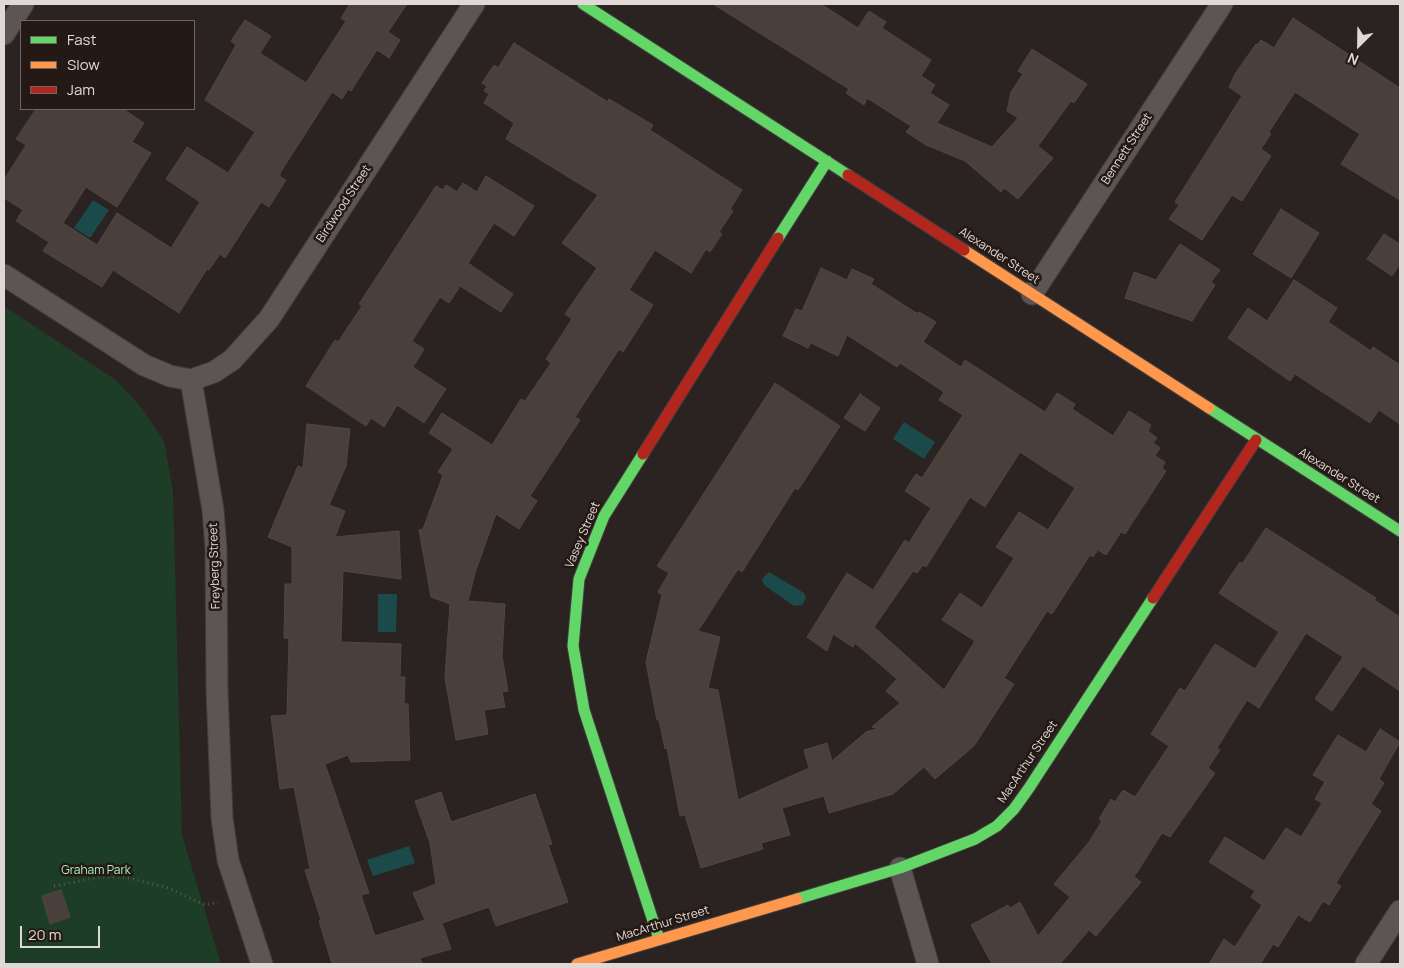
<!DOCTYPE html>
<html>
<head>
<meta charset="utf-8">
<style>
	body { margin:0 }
	#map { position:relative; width:1404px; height:968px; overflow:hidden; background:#2a2321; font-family:Manrope,sans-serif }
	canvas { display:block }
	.frame { position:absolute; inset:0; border:5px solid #e0d8d4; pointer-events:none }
	.legend { position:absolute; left:20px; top:20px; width:175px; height:90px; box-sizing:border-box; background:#241914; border:1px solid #6f6561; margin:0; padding:6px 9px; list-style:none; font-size:15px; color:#e0d8d4 }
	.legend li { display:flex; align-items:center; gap:10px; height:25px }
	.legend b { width:25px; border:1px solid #6f6561 }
	.north { position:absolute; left:1334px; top:20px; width:50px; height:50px; -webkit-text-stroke:4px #241914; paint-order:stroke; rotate:203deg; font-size:14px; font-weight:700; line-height:20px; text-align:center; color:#e0d8d4 }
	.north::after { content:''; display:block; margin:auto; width:18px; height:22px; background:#e0d8d4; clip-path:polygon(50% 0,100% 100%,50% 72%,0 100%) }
	.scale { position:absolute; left:20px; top:926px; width:80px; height:22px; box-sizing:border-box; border:2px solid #e0d8d4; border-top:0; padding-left:6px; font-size:15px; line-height:18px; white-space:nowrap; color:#e0d8d4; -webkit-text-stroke:4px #241914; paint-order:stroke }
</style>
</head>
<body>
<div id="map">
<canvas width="1404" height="968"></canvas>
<div class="frame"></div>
<ul class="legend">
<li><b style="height:6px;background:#63d668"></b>Fast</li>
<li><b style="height:6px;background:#ff974d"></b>Slow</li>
<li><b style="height:6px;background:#b3261e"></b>Jam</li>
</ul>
<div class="north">N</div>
<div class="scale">20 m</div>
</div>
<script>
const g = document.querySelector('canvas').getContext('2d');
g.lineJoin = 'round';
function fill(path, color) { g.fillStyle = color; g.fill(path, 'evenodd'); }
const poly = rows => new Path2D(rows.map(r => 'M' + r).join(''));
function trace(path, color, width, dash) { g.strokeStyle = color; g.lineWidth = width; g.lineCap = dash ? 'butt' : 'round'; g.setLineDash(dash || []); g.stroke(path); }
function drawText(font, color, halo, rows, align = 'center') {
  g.font = font + ' Manrope,sans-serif'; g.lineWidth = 5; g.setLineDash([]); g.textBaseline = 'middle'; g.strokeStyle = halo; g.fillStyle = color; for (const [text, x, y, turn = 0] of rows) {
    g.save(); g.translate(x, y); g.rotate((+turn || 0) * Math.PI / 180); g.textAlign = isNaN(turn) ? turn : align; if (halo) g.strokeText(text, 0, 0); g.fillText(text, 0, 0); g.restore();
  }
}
const green = poly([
	[4,306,116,380,142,408,164,441,173,491,182,835,221,964,4,964]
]);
const water = poly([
	[93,200,109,210,90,238,74,228],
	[904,422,935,442,924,459,893,439],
	[769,572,804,593,806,598,802,605,794,606,764,585,762,579],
	[378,594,397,594,396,632,378,632],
	[409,846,415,863,373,876,367,860]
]);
const building = poly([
	[350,4,407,4,388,32,400,40,389,58,377,50,351,91,348,89,342,99,332,92,280,173,280,177,286,180,269,207,261,202,225,258,220,254,209,270,207,269,179,313,113,270,102,287,43,251,49,242,16,221,23,210,4,198,4,180,26,145,16,139,36,109,123,109,144,123,132,142,151,153,117,207,86,187,63,223,97,245,117,213,171,248,200,202,166,179,187,147,228,173,255,132,205,100,236,45,231,41,245,20,271,36,260,53,306,83,346,21,341,18,350,4],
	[713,4,821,4,858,28,869,11,886,22,882,28,931,60,921,76,935,85,930,93,949,105,937,123,992,147,1018,118,1007,111,1011,92,1023,74,1018,71,1032,49,1087,84,1074,103,1071,101,1038,146,1053,158,1018,199,1004,188,1001,192,965,161,926,145,906,132,911,126,867,98,864,105,846,93,849,89,713,4],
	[1293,18,1400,88,1400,200,1341,164,1360,134,1295,92,1269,132,1271,134,1261,149,1271,156,1242,201,1232,195,1202,240,1169,219,1179,205,1175,202,1242,96,1229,87,1235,74,1256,44,1257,45,1261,40,1274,48,1293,18],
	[514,43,608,102,609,99,653,125,650,130,742,190,730,209,733,211,719,232,722,234,710,252,706,249,691,273,655,250,629,290,653,305,623,352,619,349,575,417,580,420,530,496,537,501,519,529,496,514,475,573,468,601,505,604,502,656,508,691,502,692,505,707,484,710,488,734,456,740,445,678,450,604,431,597,419,530,423,529,443,475,438,472,453,449,429,433,442,413,492,445,521,399,525,401,551,363,546,359,572,319,565,314,597,268,562,243,598,195,506,139,514,123,484,103,489,94,484,91,487,86,482,83,494,65,498,68,514,43],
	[486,176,534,206,514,236,494,223,468,263,513,294,501,312,460,286,449,303,440,297,412,341,424,349,413,367,446,389,424,423,397,405,384,427,371,418,366,426,306,386,335,340,338,342,362,306,359,304,436,186,443,190,446,185,457,192,463,183,477,192,486,176],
	[1281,209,1319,233,1291,278,1253,254,1281,209],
	[1384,234,1400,244,1400,264,1392,276,1367,259,1384,234],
	[1180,244,1220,270,1211,282,1215,285,1192,321,1125,298,1134,272,1156,280,1180,244],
	[821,268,847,280,852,269,874,279,871,284,918,314,919,312,936,322,923,342,961,367,965,360,1045,412,1057,393,1075,404,1072,409,1113,436,1129,411,1151,425,1148,431,1157,438,1153,443,1160,448,1155,456,1165,462,1162,468,1166,471,1125,534,1121,532,1106,555,1098,550,1093,557,1090,555,1052,614,1047,611,1004,678,1014,684,974,746,935,779,924,767,893,794,829,813,824,796,782,808,790,835,761,843,763,849,701,868,685,815,680,816,667,748,665,749,659,720,657,720,646,662,662,595,658,592,669,573,657,566,775,383,840,426,798,490,795,488,742,572,738,569,698,631,720,637,708,688,718,690,738,800,809,768,804,750,827,743,832,761,866,732,879,728,872,727,900,703,886,691,897,679,855,643,853,647,833,634,827,651,807,637,847,573,873,590,905,540,909,543,931,508,905,491,916,474,922,478,963,415,939,400,944,392,900,363,897,367,847,335,838,356,811,343,808,348,783,336,796,309,802,311,821,268],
	[1020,452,1075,488,1048,530,1019,512,996,547,1014,558,982,608,960,593,942,620,975,641,944,690,874,627,913,571,917,573,923,565,926,567,970,497,985,507,1020,452],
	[1294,280,1337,308,1328,322,1371,351,1373,347,1400,365,1400,424,1379,410,1370,423,1295,374,1290,381,1228,338,1248,308,1267,321,1294,280],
	[860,394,880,408,865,431,844,418,860,394],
	[307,424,350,429,346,466,329,505,345,511,335,537,399,531,401,579,343,571,341,642,401,644,400,677,405,677,404,704,408,704,410,760,351,762,348,755,325,764,369,893,361,895,375,936,425,920,413,893,436,884,430,843,415,801,441,792,451,822,535,794,552,844,548,845,568,902,496,926,489,907,442,923,451,949,420,958,422,964,332,964,319,921,321,920,305,870,310,869,294,787,280,789,271,716,287,715,289,638,284,638,285,584,292,584,292,547,268,537,298,466,303,468,307,424],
	[1266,528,1376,598,1374,600,1400,617,1400,691,1363,666,1332,711,1315,699,1343,657,1306,633,1259,708,1247,700,1217,748,1220,750,1208,768,1215,773,1170,837,1162,833,1134,877,1141,882,1096,936,1089,930,1060,964,992,964,971,925,1008,905,1010,908,1020,902,1038,936,1070,897,1054,884,1089,842,1102,821,1099,819,1111,799,1115,802,1123,790,1135,797,1169,746,1151,734,1180,688,1185,691,1215,644,1255,669,1279,632,1219,593,1240,562,1242,564,1266,528],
	[1380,729,1400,742,1379,779,1384,783,1371,804,1381,811,1336,883,1341,886,1329,905,1323,901,1310,922,1298,915,1278,947,1273,944,1261,963,1263,964,1209,964,1224,939,1235,947,1262,905,1251,897,1255,891,1209,862,1225,837,1264,861,1286,828,1301,837,1322,803,1315,799,1325,782,1313,775,1338,735,1366,752,1380,729],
	[61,890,70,917,50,924,42,896,61,890]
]);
const path = poly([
	[54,886,100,877,123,877,166,887,205,905,218,902]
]);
const street = poly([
	[4,34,23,4],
	[4,275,144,365,170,376,191,380,214,372,232,360,269,319,474,4],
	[1032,294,1222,4],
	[191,380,213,510,216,549,217,690,222,818,228,860,262,964],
	[900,868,928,964],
	[1366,964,1400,911]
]);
const fast = poly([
	[583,4,848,175],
	[778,238,827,161],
	[1209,408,1400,531],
	[643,454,604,516,579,579,573,646,584,710,659,939],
	[797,899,900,868,975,839,997,826,1014,809,1029,788,1153,598]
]);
const slow = poly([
	[964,250,1209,408],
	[577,964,797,899]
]);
const jam = poly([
	[848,175,964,250],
	[643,454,778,238],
	[1153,598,1256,440]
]);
const streetNames = [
	["Bennett Street",1127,149,-57],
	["Birdwood Street",344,204,-57],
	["Alexander Street",999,256,33],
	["Alexander Street",1339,476,32],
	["Vasey Street",583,535,-67],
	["Freyberg Street",215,566,-92],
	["MacArthur Street",1028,762,-56],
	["MacArthur Street",663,924,-17]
];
const parkNames = [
	["Graham Park",96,871]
];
fill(green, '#1d3d26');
fill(water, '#1b4a4b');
fill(building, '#4a3f3a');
trace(building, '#4e4845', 1);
trace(street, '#433e3b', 23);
trace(fast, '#433e3b', 13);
trace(slow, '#433e3b', 13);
trace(jam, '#433e3b', 13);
trace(path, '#5d5957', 3, [1, 4]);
trace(street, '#5b5653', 21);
trace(fast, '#63d668', 11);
trace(slow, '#ff974d', 11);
trace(jam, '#b3261e', 11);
drawText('12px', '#e0d8d4', '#241914', streetNames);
drawText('12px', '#a8edba', '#241914', parkNames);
</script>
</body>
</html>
